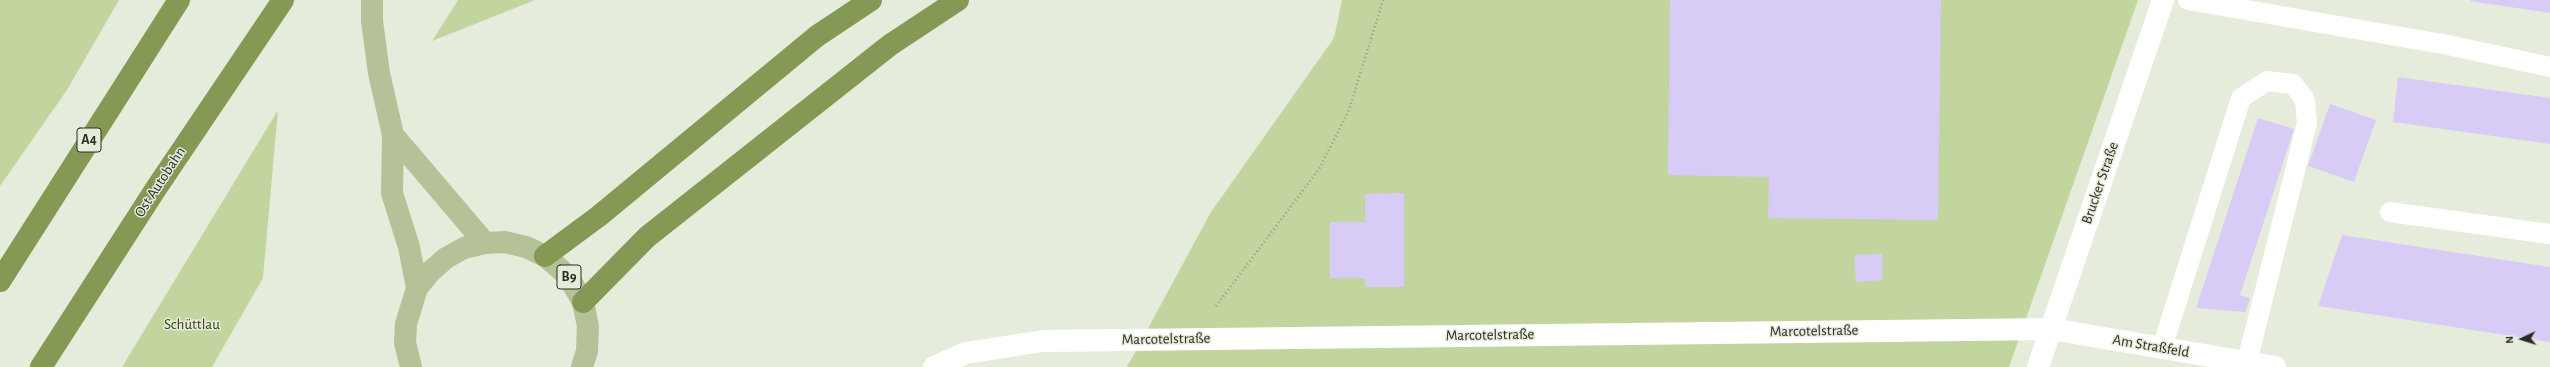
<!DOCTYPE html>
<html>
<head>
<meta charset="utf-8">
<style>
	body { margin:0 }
	#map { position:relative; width:2550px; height:367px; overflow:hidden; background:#e6ecdb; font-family:"Alegreya Sans",sans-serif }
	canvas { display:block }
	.north { position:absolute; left:2502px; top:319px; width:40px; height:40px; -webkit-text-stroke:3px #e6ecdb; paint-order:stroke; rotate:266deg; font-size:11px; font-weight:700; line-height:16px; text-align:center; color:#2a2c26 }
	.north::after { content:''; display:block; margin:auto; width:14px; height:18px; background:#2a2c26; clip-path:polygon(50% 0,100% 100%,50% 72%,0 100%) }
</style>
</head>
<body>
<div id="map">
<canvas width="2550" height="367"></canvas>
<div class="north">N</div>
</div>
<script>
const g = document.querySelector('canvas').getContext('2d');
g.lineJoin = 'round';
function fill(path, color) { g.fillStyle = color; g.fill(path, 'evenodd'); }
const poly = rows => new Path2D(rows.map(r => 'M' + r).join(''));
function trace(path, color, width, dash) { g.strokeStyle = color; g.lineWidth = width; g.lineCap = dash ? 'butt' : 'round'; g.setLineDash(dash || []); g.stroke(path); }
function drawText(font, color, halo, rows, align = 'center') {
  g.font = font + ' "Alegreya Sans",sans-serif'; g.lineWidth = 3; g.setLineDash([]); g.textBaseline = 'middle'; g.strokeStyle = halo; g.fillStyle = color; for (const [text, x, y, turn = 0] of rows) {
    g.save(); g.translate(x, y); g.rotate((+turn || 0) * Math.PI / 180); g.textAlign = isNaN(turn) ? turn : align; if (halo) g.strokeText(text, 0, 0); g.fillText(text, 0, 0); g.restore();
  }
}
const green = poly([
	[0,0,119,0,67,90,0,186],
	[458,0,535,0,432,41],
	[1342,0,2138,0,2009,367,1127,367,1211,212,1334,38],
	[278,110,263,278,212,367,122,367]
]);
const building = poly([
	[1670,0,1941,0,1938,220,1768,218,1769,177,1668,175],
	[2471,0,2550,0,2550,13,2470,1],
	[2398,77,2550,98,2550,144,2393,122],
	[2330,104,2376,120,2354,182,2308,166],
	[2258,118,2294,129,2240,295,2250,298,2245,312,2196,308],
	[1404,193,1404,287,1365,287,1365,278,1330,278,1330,222,1365,222,1365,194],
	[2342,235,2550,267,2550,342,2318,306],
	[1882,254,1883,280,1856,282,1854,255]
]);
const path = poly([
	[1216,306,1319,169,1349,110,1383,0]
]);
const lane = poly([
	[2188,0,2448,45,2550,67],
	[2390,212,2550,234],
	[2162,348,2241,98,2267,81,2293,84,2305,100,2307,123,2247,362]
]);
const street = poly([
	[934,367,966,353,1043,341,2051,329,2275,367],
	[2038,367,2163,0]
]);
const primary = poly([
	[372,0,372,21,379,73,393,135,392,193,409,247,417,288],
	[393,135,485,243],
	[411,367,405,343,406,324,417,288,430,272,446,258,464,248,485,243,505,242,526,247,545,256,568,276,583,302,588,326,587,351,582,367]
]);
const highway = poly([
	[545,256,599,216,817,36,871,0],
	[0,281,179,0],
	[583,302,647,237,890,45,958,0],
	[41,367,155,190,283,0]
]);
const shields = [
	[89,140,24],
	[569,277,24]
];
const shieldNames = [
	["A4",89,140],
	["B9",569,277]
];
const streetNames = [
	["Ost Autobahn",160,182,-57],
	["Brucker Straße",2100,183,-71],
	["Marcotelstraße",1814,331,-1],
	["Marcotelstraße",1490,335,-1],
	["Marcotelstraße",1166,339,-1],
	["Am Straßfeld",2151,346,10]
];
const parkNames = [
	["Schüttlau",192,324]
];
fill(green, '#c3d59f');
fill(building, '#d8ccf7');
trace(path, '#93978b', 2.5, [1, 3]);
trace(lane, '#fff', 20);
trace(street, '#fff', 22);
trace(primary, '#b5c298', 22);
trace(highway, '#849953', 22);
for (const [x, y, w] of shields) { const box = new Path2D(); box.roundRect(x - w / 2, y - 12, w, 24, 3); g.fillStyle = '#e6ecdb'; g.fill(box); trace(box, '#2a2c26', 1); }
drawText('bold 14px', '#2a2c26', null, shieldNames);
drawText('15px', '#2a2c26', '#e6ecdb', streetNames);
drawText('15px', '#334108', '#e6ecdb', parkNames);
</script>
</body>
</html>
